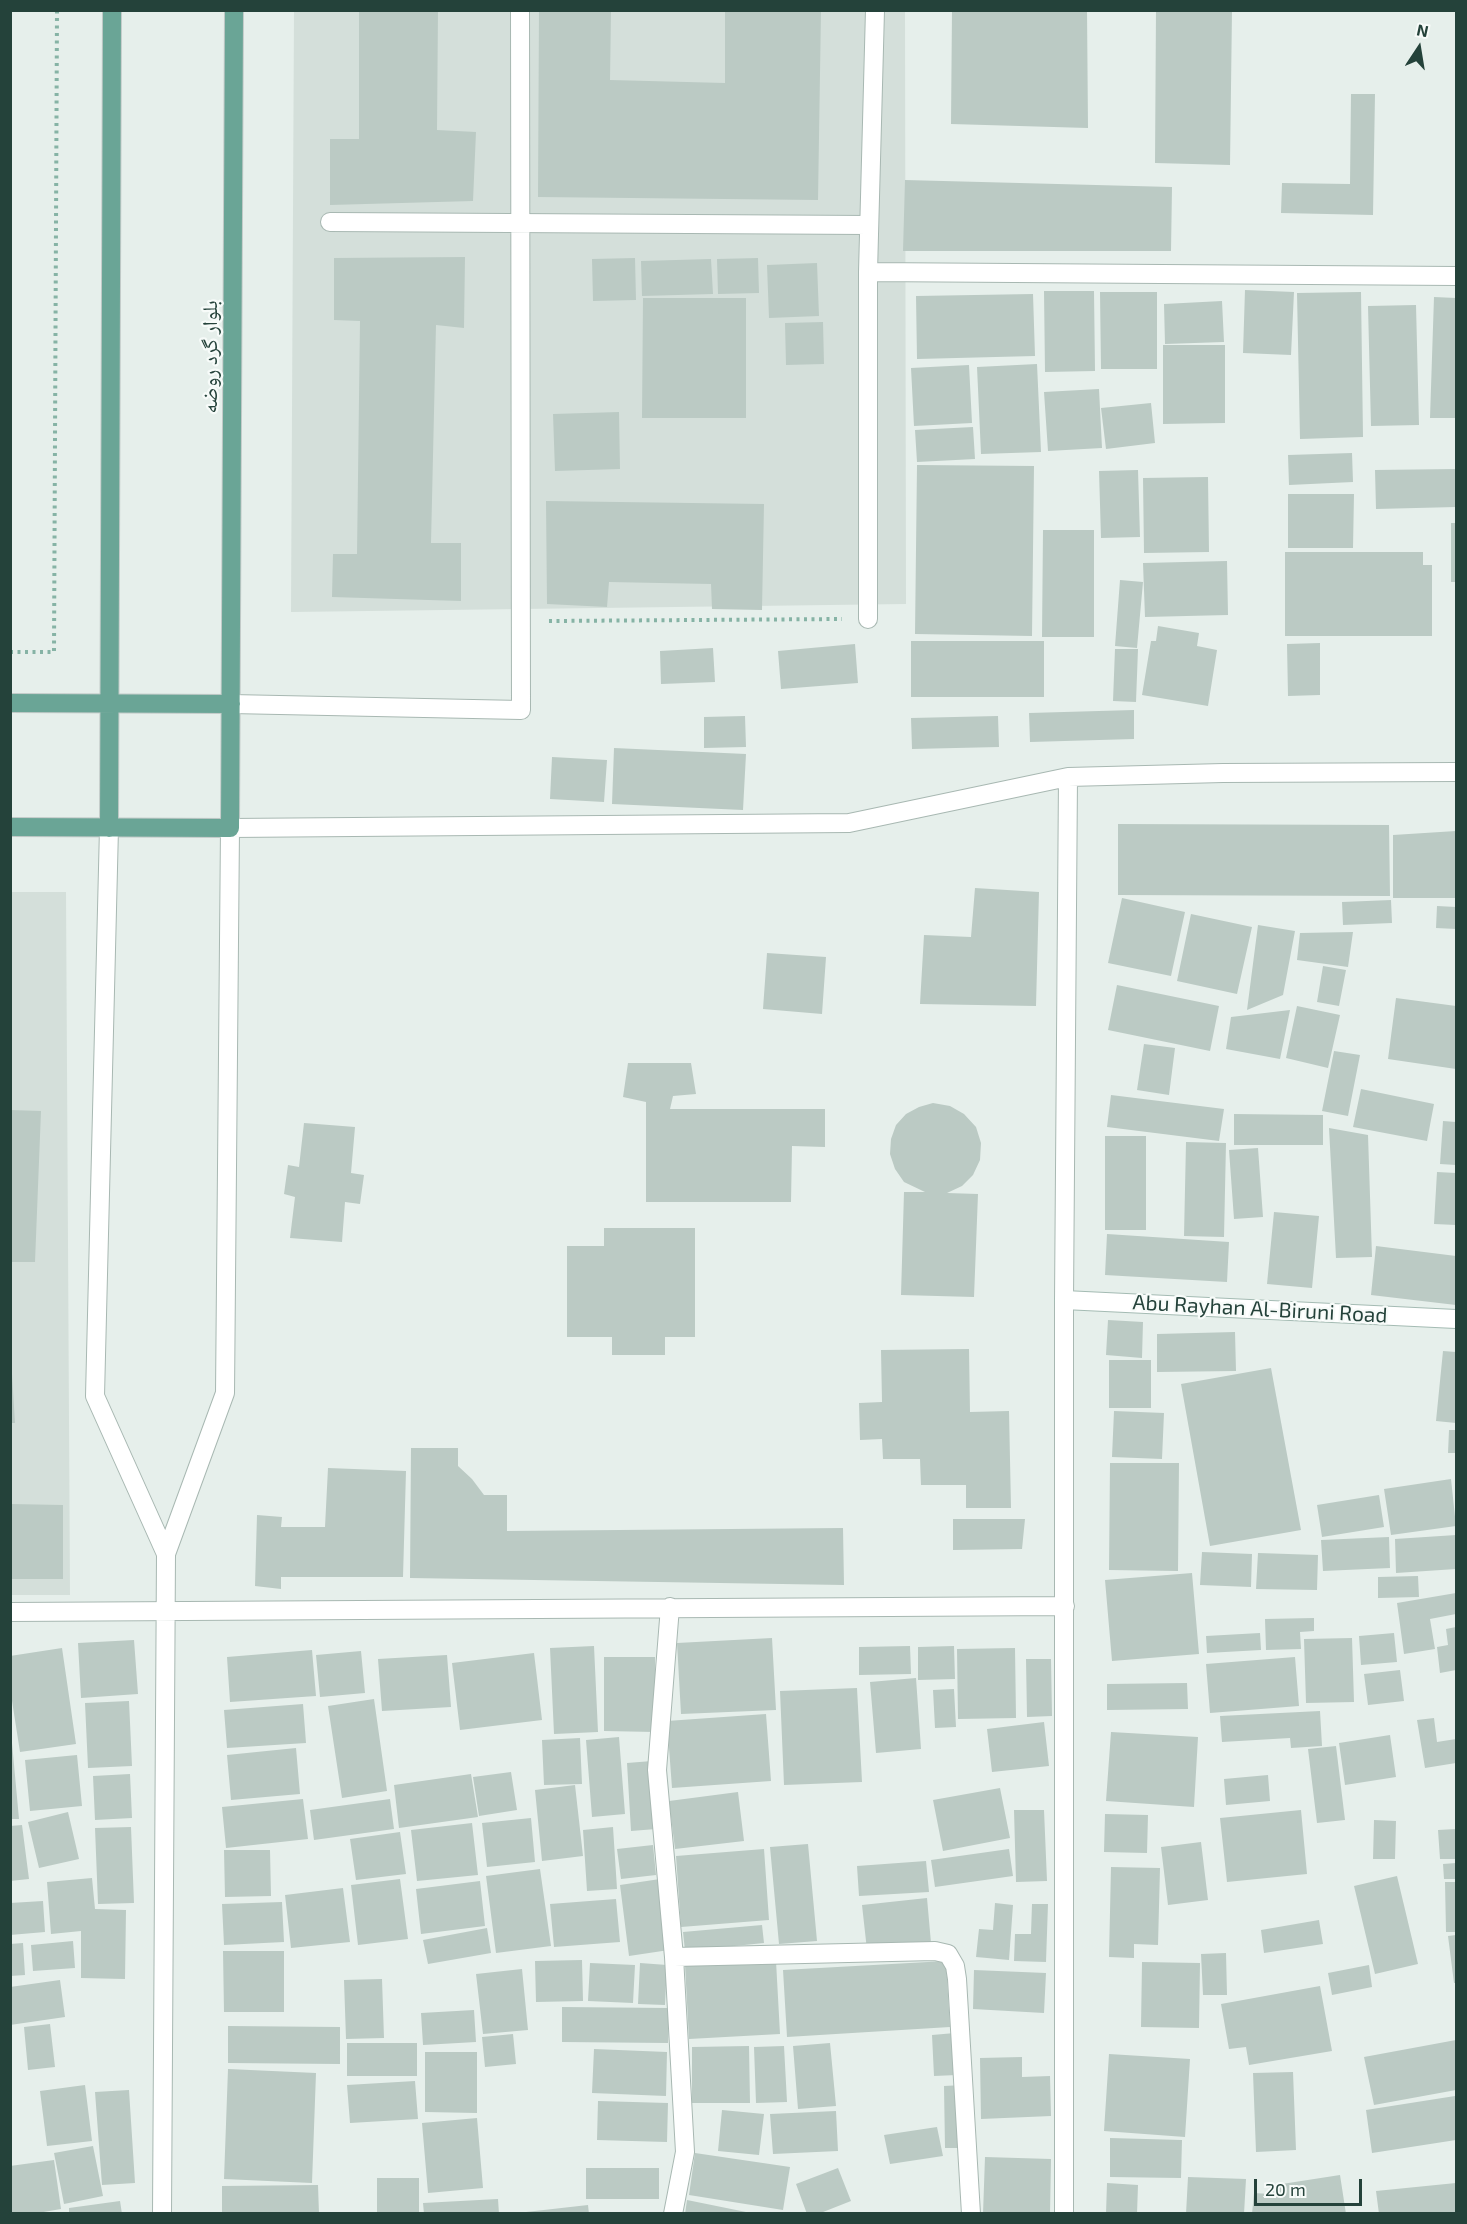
<!DOCTYPE html>
<html>
<head>
<meta charset="utf-8">
<style>
	body { margin:0 }
	#map { position:relative; width:1467px; height:2224px; overflow:hidden; background:#e6efeb; font-family:"Exo 2",sans-serif }
	canvas { display:block }
	.frame { position:absolute; inset:0; border:12px solid #24423a; pointer-events:none }
	.north { position:absolute; left:1389px; top:18px; width:60px; height:60px; -webkit-text-stroke:4px #f7fbf9; paint-order:stroke; rotate:12deg; font-size:16px; font-weight:700; line-height:24px; text-align:center; color:#24423a }
	.north::after { content:''; display:block; margin:auto; width:21px; height:27px; background:#24423a; clip-path:polygon(50% 0,100% 100%,50% 72%,0 100%) }
	.scale { position:absolute; left:1254px; top:2179px; width:108px; height:27px; box-sizing:border-box; border:3px solid #24423a; border-top:0; padding-left:8px; font-size:18px; line-height:21px; white-space:nowrap; color:#24423a; -webkit-text-stroke:4px #f7fbf9; paint-order:stroke }
</style>
</head>
<body>
<div id="map">
<canvas width="1467" height="2224"></canvas>
<div class="frame"></div>
<div class="north">N</div>
<div class="scale">20 m</div>
</div>
<script>
const g = document.querySelector('canvas').getContext('2d');
g.lineJoin = 'round';
function fill(path, color) { g.fillStyle = color; g.fill(path, 'evenodd'); }
const poly = rows => new Path2D(rows.map(r => 'M' + r).join(''));
function trace(path, color, width, dash) { g.strokeStyle = color; g.lineWidth = width; g.lineCap = dash ? 'butt' : 'round'; g.setLineDash(dash || []); g.stroke(path); }
function drawText(font, color, halo, rows, align = 'center') {
  g.font = font + ' "Exo 2","Noto Naskh Arabic",sans-serif'; g.lineWidth = 4.5; g.setLineDash([]); g.textBaseline = 'middle'; g.strokeStyle = halo; g.fillStyle = color; for (const [text, x, y, turn = 0] of rows) {
    g.save(); g.translate(x, y); g.rotate((+turn || 0) * Math.PI / 180); g.textAlign = isNaN(turn) ? turn : align; if (halo) g.strokeText(text, 0, 0); g.fillText(text, 0, 0); g.restore();
  }
}
const built = poly([
	[294,11,905,11,906,604,291,612],
	[10,892,66,892,70,1595,11,1595]
]);
const building = poly([
	[359,10,438,10,437,130,476,132,473,201,330,205,330,139,359,139],
	[539,10,611,10,610,80,725,83,725,10,821,10,818,200,538,197],
	[952,10,1087,10,1088,128,951,124],
	[1156,10,1232,10,1230,165,1155,163],
	[1351,94,1375,94,1373,215,1281,213,1282,183,1350,184],
	[905,180,1172,187,1171,251,903,251],
	[465,257,464,328,436,325,431,543,461,543,461,601,332,597,333,554,357,554,360,321,334,320,334,258],
	[635,258,636,300,593,301,592,259],
	[758,258,759,293,718,294,717,259],
	[711,259,713,294,642,296,641,261],
	[817,263,819,316,769,318,767,265],
	[1245,290,1294,292,1291,355,1243,353],
	[1044,291,1094,291,1095,371,1045,372],
	[1100,292,1157,292,1157,369,1101,369],
	[1361,292,1363,437,1300,439,1297,293],
	[1033,294,1035,356,917,359,916,296],
	[1434,297,1456,298,1456,418,1430,418],
	[643,298,746,298,746,418,642,418],
	[1222,301,1224,342,1165,344,1164,304],
	[1416,305,1419,425,1371,426,1368,306],
	[823,322,824,364,786,365,785,323],
	[1163,345,1225,345,1225,423,1163,424],
	[1037,364,1041,452,981,454,977,367],
	[969,365,972,423,914,426,911,368],
	[1099,389,1102,448,1048,451,1044,392],
	[1151,403,1155,443,1106,449,1101,408],
	[619,412,620,469,555,471,553,414],
	[973,427,975,459,917,462,915,430],
	[1352,453,1353,482,1289,485,1288,455],
	[917,465,1034,466,1032,636,915,634],
	[1456,469,1456,507,1376,509,1375,470],
	[1138,470,1140,537,1101,538,1099,471],
	[1208,477,1209,552,1144,553,1143,478],
	[1288,494,1354,494,1353,548,1288,548],
	[546,501,764,504,762,610,712,609,711,584,609,582,607,607,547,604],
	[1451,523,1456,523,1456,582,1451,582],
	[1043,530,1094,530,1094,637,1042,637],
	[1285,552,1423,552,1423,565,1432,565,1432,636,1285,636],
	[1227,561,1228,615,1145,617,1143,563],
	[1120,580,1143,582,1137,648,1115,646],
	[1158,626,1199,633,1197,646,1217,650,1208,706,1142,695,1151,641,1156,641],
	[911,641,1044,641,1044,697,911,697],
	[1320,643,1320,695,1288,696,1287,644],
	[855,644,858,683,781,689,778,651],
	[713,648,715,682,661,684,660,651],
	[1115,649,1138,649,1136,702,1113,701],
	[1134,710,1134,739,1030,742,1029,713],
	[745,716,746,747,704,748,704,717],
	[998,716,999,747,912,749,911,718],
	[614,748,746,754,743,810,612,804],
	[552,757,607,760,604,802,550,799],
	[1118,824,1389,825,1390,896,1118,895],
	[1456,831,1456,898,1393,898,1393,835],
	[975,888,1039,892,1036,1006,920,1004,924,935,971,937],
	[1122,898,1185,912,1171,976,1108,963],
	[1391,900,1392,923,1343,925,1342,902],
	[1437,906,1456,907,1456,929,1436,928],
	[1191,914,1252,927,1237,994,1177,981],
	[1258,925,1295,931,1283,995,1247,1010],
	[1353,932,1348,967,1297,960,1300,933],
	[767,953,826,957,822,1014,763,1009],
	[1323,966,1346,970,1339,1006,1317,1002],
	[1117,985,1219,1006,1210,1051,1108,1030],
	[1396,998,1456,1006,1456,1069,1388,1059],
	[1297,1006,1340,1015,1328,1068,1286,1058],
	[1290,1010,1280,1059,1226,1049,1231,1017],
	[1144,1044,1175,1048,1169,1095,1137,1090],
	[1334,1051,1360,1055,1348,1116,1322,1111],
	[628,1063,691,1063,696,1094,673,1096,670,1109,825,1109,825,1147,792,1146,791,1202,646,1202,646,1102,623,1097],
	[1361,1089,1434,1104,1427,1141,1353,1127],
	[1111,1095,1224,1109,1219,1141,1107,1127],
	[933,1103,950,1106,964,1114,976,1127,981,1143,980,1160,973,1175,962,1186,947,1193,978,1194,974,1297,901,1295,904,1192,925,1192,904,1182,895,1169,890,1154,891,1139,896,1125,906,1114,919,1107],
	[10,1110,41,1111,35,1262,10,1262],
	[1234,1114,1323,1115,1323,1145,1234,1145],
	[1443,1121,1456,1122,1456,1165,1440,1164],
	[304,1123,355,1127,351,1173,364,1175,360,1204,345,1202,342,1242,290,1238,295,1197,284,1194,288,1165,299,1167],
	[1329,1128,1368,1135,1372,1257,1336,1258],
	[1105,1136,1146,1136,1146,1230,1105,1230],
	[1186,1142,1226,1143,1224,1237,1184,1236],
	[1258,1148,1263,1217,1234,1219,1229,1150],
	[1437,1172,1456,1173,1456,1225,1434,1224],
	[1274,1212,1319,1216,1312,1288,1267,1284],
	[604,1228,695,1228,695,1337,665,1337,665,1355,612,1355,612,1337,567,1337,567,1246,604,1246],
	[1107,1234,1229,1242,1227,1282,1105,1275],
	[1376,1246,1456,1256,1456,1305,1371,1295],
	[1108,1320,1143,1322,1142,1358,1106,1355],
	[1235,1332,1236,1371,1157,1372,1157,1334],
	[969,1349,970,1412,1009,1411,1011,1508,966,1508,966,1485,921,1485,920,1459,883,1459,882,1439,860,1440,859,1403,882,1402,881,1350],
	[1443,1351,1456,1352,1456,1423,1436,1421],
	[1109,1360,1151,1360,1151,1408,1109,1408],
	[1271,1368,1301,1530,1210,1546,1181,1384],
	[10,1374,12,1374,15,1423,10,1423],
	[1114,1411,1164,1413,1162,1459,1112,1457],
	[1449,1430,1456,1430,1456,1453,1448,1453],
	[411,1448,458,1448,458,1466,472,1479,484,1495,507,1495,507,1531,843,1528,844,1585,410,1578],
	[1110,1463,1179,1463,1178,1571,1109,1570],
	[328,1468,406,1471,403,1577,281,1577,281,1589,255,1586,257,1515,282,1517,281,1527,325,1527],
	[1451,1479,1456,1526,1391,1535,1384,1489],
	[1379,1495,1384,1527,1322,1537,1317,1505],
	[10,1504,63,1505,63,1579,10,1579],
	[953,1519,1025,1519,1022,1549,953,1550],
	[1456,1535,1456,1569,1396,1573,1395,1539],
	[1389,1537,1390,1568,1323,1571,1321,1540],
	[1202,1552,1252,1554,1251,1587,1200,1585],
	[1258,1553,1318,1555,1317,1590,1256,1589],
	[1192,1573,1199,1654,1112,1661,1105,1580],
	[1418,1576,1419,1597,1378,1598,1378,1577],
	[1456,1593,1456,1614,1430,1619,1435,1649,1404,1654,1397,1603],
	[1314,1618,1314,1631,1300,1632,1301,1649,1266,1650,1265,1619],
	[1456,1627,1456,1670,1440,1673,1437,1647,1448,1645,1446,1629],
	[1260,1633,1261,1650,1207,1653,1206,1636],
	[1394,1633,1397,1662,1361,1665,1359,1636],
	[772,1638,776,1710,681,1714,677,1643],
	[1352,1638,1354,1702,1306,1703,1304,1639],
	[134,1640,138,1694,81,1698,78,1643],
	[594,1646,598,1732,554,1734,550,1648],
	[910,1646,911,1674,859,1675,859,1647],
	[954,1646,955,1679,918,1680,918,1647],
	[62,1648,76,1744,20,1752,10,1688,10,1656],
	[1015,1648,1016,1718,958,1719,957,1649],
	[312,1650,316,1696,230,1702,227,1657],
	[361,1651,365,1693,320,1697,316,1655],
	[534,1653,542,1720,460,1730,452,1663],
	[447,1655,451,1707,382,1711,378,1659],
	[604,1657,655,1657,655,1732,604,1731],
	[1295,1657,1299,1706,1210,1713,1206,1664],
	[1026,1659,1051,1659,1052,1716,1027,1717],
	[1400,1670,1404,1701,1368,1705,1364,1674],
	[916,1678,921,1749,876,1753,870,1682],
	[1187,1683,1188,1709,1107,1710,1107,1684],
	[857,1688,862,1782,784,1785,780,1691],
	[954,1689,956,1727,935,1728,933,1690],
	[374,1699,387,1791,342,1798,328,1706],
	[129,1701,132,1766,88,1768,85,1703],
	[303,1704,306,1743,227,1748,224,1710],
	[1320,1711,1322,1746,1291,1748,1290,1738,1222,1742,1220,1716],
	[766,1714,771,1781,672,1788,667,1721],
	[1434,1718,1437,1742,1456,1739,1456,1763,1425,1768,1417,1720],
	[1044,1722,1049,1766,992,1772,987,1729],
	[1111,1732,1198,1737,1194,1807,1106,1801],
	[1390,1735,1396,1777,1345,1785,1339,1743],
	[619,1737,625,1814,592,1817,586,1740],
	[580,1738,582,1784,544,1785,542,1740],
	[10,1743,12,1743,19,1819,10,1819],
	[1336,1746,1345,1820,1317,1823,1308,1749],
	[296,1748,300,1794,231,1800,227,1755],
	[77,1755,82,1806,30,1811,25,1760],
	[652,1761,656,1829,631,1831,627,1763],
	[511,1772,517,1810,479,1816,473,1777],
	[130,1774,132,1818,95,1820,93,1776],
	[471,1774,478,1817,399,1828,394,1785],
	[1268,1775,1270,1801,1226,1805,1224,1779],
	[575,1785,583,1856,542,1861,535,1790],
	[1000,1788,1010,1838,943,1851,933,1800],
	[738,1792,744,1841,675,1849,669,1801],
	[303,1799,308,1839,226,1848,222,1807],
	[390,1799,394,1829,314,1840,310,1810],
	[1014,1810,1044,1810,1047,1881,1016,1882],
	[1301,1810,1307,1874,1227,1882,1220,1818],
	[68,1812,79,1859,39,1868,28,1822],
	[1105,1814,1148,1815,1147,1853,1104,1852],
	[531,1818,535,1862,487,1867,482,1823],
	[1374,1820,1396,1821,1395,1859,1373,1859],
	[472,1823,478,1875,417,1881,411,1830],
	[22,1825,29,1879,10,1881,10,1826],
	[131,1827,134,1903,98,1904,95,1828],
	[613,1827,617,1889,587,1891,583,1830],
	[1456,1829,1456,1859,1440,1859,1438,1830],
	[400,1832,406,1874,356,1880,350,1839],
	[1201,1842,1208,1900,1168,1905,1161,1847],
	[808,1844,817,1941,779,1944,770,1847],
	[653,1845,656,1875,621,1879,617,1849],
	[764,1849,769,1920,681,1927,676,1856],
	[1009,1849,1013,1876,935,1887,931,1860],
	[224,1850,270,1850,271,1896,225,1897],
	[926,1861,929,1892,859,1896,857,1866],
	[1456,1863,1456,1879,1444,1879,1443,1864],
	[1111,1867,1160,1868,1158,1945,1134,1944,1134,1958,1109,1957],
	[540,1869,551,1946,496,1953,486,1876],
	[1397,1876,1418,1964,1375,1974,1354,1886],
	[92,1878,95,1909,126,1910,125,1979,81,1978,81,1931,51,1934,47,1882],
	[400,1879,408,1939,358,1945,351,1885],
	[660,1879,669,1950,629,1956,620,1885],
	[480,1881,485,1926,421,1934,416,1889],
	[1445,1882,1456,1882,1456,1932,1446,1932],
	[343,1888,350,1942,291,1948,285,1895],
	[927,1898,931,1943,867,1950,862,1905],
	[616,1899,620,1942,554,1947,550,1904],
	[43,1901,45,1932,10,1935,10,1903],
	[282,1902,284,1942,224,1945,222,1904],
	[995,1903,1013,1905,1009,1960,976,1957,979,1929,993,1930],
	[1032,1904,1048,1904,1046,1962,1014,1961,1015,1934,1031,1934],
	[1319,1920,1323,1944,1264,1953,1261,1930],
	[762,1925,764,1943,685,1951,683,1932],
	[487,1928,491,1953,428,1964,423,1940],
	[1456,1935,1456,1983,1454,1983,1448,1936],
	[73,1941,75,1968,33,1971,31,1945],
	[23,1943,25,1975,10,1976,10,1944],
	[223,1951,284,1951,284,2012,224,2012],
	[1226,1953,1227,1995,1203,1995,1201,1954],
	[582,1960,583,2001,536,2002,535,1961],
	[776,1961,780,2034,689,2039,685,1965],
	[946,1961,950,2027,787,2037,783,1970],
	[1142,1962,1200,1963,1199,2028,1141,2027],
	[590,1963,635,1965,633,2003,588,2001],
	[640,1963,667,1965,665,2005,638,2004],
	[1369,1965,1372,1987,1332,1995,1328,1973],
	[522,1969,528,2030,483,2034,476,1974],
	[974,1970,1046,1973,1044,2013,973,2009],
	[382,1979,384,2038,346,2039,344,1980],
	[60,1980,65,2017,10,2025,10,1987],
	[1320,1986,1332,2051,1249,2065,1246,2047,1229,2049,1221,2004],
	[562,2007,669,2008,668,2043,562,2042],
	[474,2010,476,2042,423,2045,421,2013],
	[50,2024,55,2067,28,2070,24,2027],
	[228,2026,340,2027,340,2064,228,2063],
	[955,2033,957,2075,934,2076,932,2035],
	[513,2034,516,2064,485,2067,482,2037],
	[1456,2040,1456,2090,1374,2105,1364,2057],
	[347,2043,417,2043,417,2076,347,2076],
	[830,2043,836,2106,798,2109,793,2046],
	[749,2046,750,2103,692,2103,692,2047],
	[784,2046,787,2102,756,2103,754,2047],
	[594,2049,667,2052,666,2096,592,2093],
	[425,2052,477,2052,477,2113,425,2112],
	[1109,2054,1190,2059,1185,2137,1104,2131],
	[1022,2057,1022,2077,1050,2076,1051,2116,981,2119,980,2058],
	[228,2069,316,2073,312,2183,224,2179],
	[1293,2072,1296,2150,1256,2152,1253,2073],
	[415,2081,418,2119,350,2123,347,2085],
	[85,2085,92,2141,47,2146,40,2091],
	[963,2085,964,2148,945,2148,944,2086],
	[129,2090,135,2183,102,2185,95,2092],
	[1455,2096,1456,2140,1372,2153,1366,2110],
	[598,2101,668,2103,667,2142,597,2140],
	[722,2110,764,2114,759,2155,718,2151],
	[836,2111,838,2151,773,2154,770,2114],
	[477,2118,483,2188,428,2193,422,2123],
	[937,2127,943,2156,890,2164,884,2135],
	[1110,2138,1182,2140,1181,2178,1110,2177],
	[93,2146,103,2196,64,2204,54,2153],
	[695,2153,790,2167,783,2210,689,2195],
	[985,2157,1051,2159,1050,2214,983,2214],
	[54,2160,61,2209,32,2214,10,2214,10,2166],
	[586,2168,659,2168,659,2199,586,2199],
	[838,2168,851,2201,818,2214,807,2214,796,2184],
	[1340,2175,1346,2214,1252,2214,1254,2193,1270,2194,1269,2186],
	[1188,2177,1246,2179,1244,2214,1186,2214],
	[377,2178,419,2178,419,2214,377,2214],
	[1107,2183,1138,2185,1137,2214,1106,2214],
	[1456,2183,1456,2213,1379,2214,1376,2191],
	[318,2185,319,2214,222,2214,222,2186],
	[498,2199,499,2214,424,2214,423,2203],
	[687,2200,746,2212,746,2214,685,2214],
	[120,2201,122,2214,69,2214,69,2208],
	[588,2205,589,2214,526,2214,526,2212]
]);
const path = poly([
	[549,621,842,619],
	[10,652,54,652,57,10]
]);
const street = poly([
	[330,222,869,225],
	[868,272,1456,276],
	[868,619,868,272,875,10],
	[231,704,521,710,520,10],
	[109,828,95,1396,166,1554],
	[670,1607,657,1770,674,1957,685,2152,673,2214],
	[10,1612,1065,1606],
	[674,1957,935,1951,948,1954,955,1966,957,1979,971,2214],
	[162,2214,166,1554,225,1393,230,828,849,823,1068,777,1223,773,1456,772],
	[1064,2214,1064,1300,1068,777]
]);
const secondary = poly([
	[1064,1300,1456,1319]
]);
const primary = poly([
	[10,703,231,704],
	[10,827,230,828,234,10],
	[109,828,112,10]
]);
const streetNames = [
	["بلوار گرد روضه",210,357,-90],
	["Abu Rayhan Al-Biruni Road",1260,1309,3]
];
fill(built, '#d4dfda');
fill(building, '#bbcac4');
trace(street, '#a8b8b2', 20);
trace(secondary, '#a4bbb3', 20);
trace(primary, '#c2cac8', 20);
trace(path, '#86b3a5', 4, [3, 4.5]);
trace(street, '#fff', 18);
trace(secondary, '#fff', 18);
trace(primary, '#6aa596', 18);
drawText('21px', '#24423a', '#f7fbf9', streetNames);
</script>
</body>
</html>
